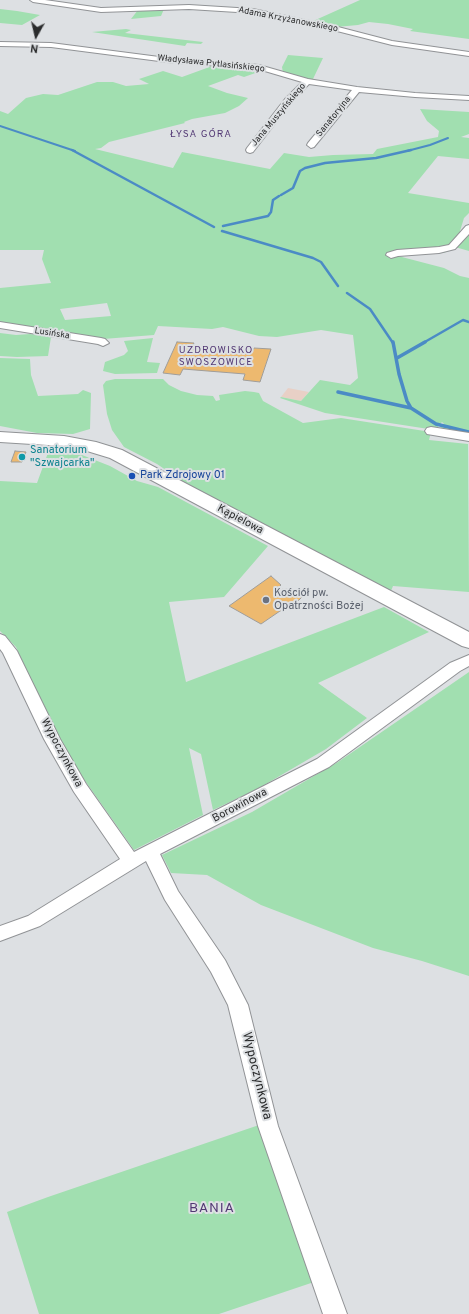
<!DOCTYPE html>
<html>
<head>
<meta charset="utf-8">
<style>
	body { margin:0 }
	#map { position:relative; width:469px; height:1314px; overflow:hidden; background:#dde0e3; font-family:Overpass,sans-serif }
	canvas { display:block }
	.north { position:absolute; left:16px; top:16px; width:40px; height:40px; -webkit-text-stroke:3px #dde0e3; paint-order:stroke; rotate:188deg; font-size:11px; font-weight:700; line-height:16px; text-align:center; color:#2b2c2d }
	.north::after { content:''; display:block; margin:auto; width:14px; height:18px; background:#2b2c2d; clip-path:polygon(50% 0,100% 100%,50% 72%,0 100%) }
</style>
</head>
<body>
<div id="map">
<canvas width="469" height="1314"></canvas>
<div class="north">N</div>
</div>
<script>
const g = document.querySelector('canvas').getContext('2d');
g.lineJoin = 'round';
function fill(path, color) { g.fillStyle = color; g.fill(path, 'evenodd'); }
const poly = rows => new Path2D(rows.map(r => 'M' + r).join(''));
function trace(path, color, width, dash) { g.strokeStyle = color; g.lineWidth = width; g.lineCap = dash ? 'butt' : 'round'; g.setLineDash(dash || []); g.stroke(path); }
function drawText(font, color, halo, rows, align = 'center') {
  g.font = font + ' Overpass,sans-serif'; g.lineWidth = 4; g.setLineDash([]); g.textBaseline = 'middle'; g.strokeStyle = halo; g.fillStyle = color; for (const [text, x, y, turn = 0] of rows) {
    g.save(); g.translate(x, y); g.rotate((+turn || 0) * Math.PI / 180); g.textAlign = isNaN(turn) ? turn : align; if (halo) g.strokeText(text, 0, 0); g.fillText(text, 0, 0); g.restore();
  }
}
const industrial = poly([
	[288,388,309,392,301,401,281,397]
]);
const green = poly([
	[360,0,469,0,469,39,410,31,413,29,388,24,369,22,358,25,336,27,311,22],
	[0,9,17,11,40,15,22,25,0,23],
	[164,9,161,16,131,19,138,10],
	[126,29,131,30,125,33,203,42,201,44,187,43,185,46,92,32],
	[288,55,323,58,313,79,310,80,283,73,282,67],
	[215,65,251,67,264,70,244,77,238,75,208,86,227,93,248,98,239,106,225,113,192,119,184,122,185,123,109,142,101,148,95,149,173,168,182,152,270,169,284,153,309,157,333,155,373,154,377,149,438,137,439,131,427,121,420,109,469,112,469,134,461,137,469,138,469,159,438,156,408,193,469,203,469,213,464,218,460,231,469,234,469,251,455,247,452,250,443,253,398,256,444,268,460,276,469,278,469,435,438,430,444,424,442,422,435,430,325,413,280,398,281,397,301,401,320,380,350,385,358,378,353,335,321,330,277,337,259,336,223,327,212,329,158,326,154,335,103,339,0,323,0,288,51,283,42,259,44,250,0,250,0,111,8,114,26,98,43,94,58,95,97,82,113,82,126,86,149,84,139,79,163,71,182,77],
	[107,303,111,316,65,320,60,309],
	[0,333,16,335,30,334,51,337,48,356,17,357,0,356],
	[153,338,147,362,160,363,157,373,115,374,103,371,105,362,124,355,128,351,124,341],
	[0,358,30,359,31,375,38,396,78,394,83,390,91,393,90,429,73,434,37,433,0,426],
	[115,379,163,379,169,385,181,391,197,395,213,396,216,401,220,400,219,395,245,391,254,392,259,393,263,401,303,423,341,418,431,432,429,440,468,444,469,592,393,586,391,591,182,481,157,464,124,447,112,430,107,414,103,385,106,381],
	[49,450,82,455,110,466,137,481,158,487,268,546,224,597,169,602,186,682,384,607,429,632,318,683,367,718,326,749,259,788,213,810,201,754,189,748,203,815,134,850,61,747,16,647,0,631,0,481,37,483],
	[469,672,469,976,422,961,373,948,261,905,207,875,171,873,162,855,252,812,338,762],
	[259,1125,314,1282,219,1314,39,1314,7,1212,48,1197]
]);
const streamFar2 = poly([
	[0,126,75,151],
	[407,151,430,145,448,138]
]);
const streamFar1 = poly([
	[72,150,214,227],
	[281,195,293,188,300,171,305,168,325,163,376,158,411,150],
	[223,226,268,216,271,212,273,200,279,196],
	[222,231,313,258,321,262,338,286],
	[347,293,370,309,393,343],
	[423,343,463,320,469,322]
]);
const stream = poly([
	[393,342,399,374,407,401,411,408,436,424,469,432],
	[397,358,425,342],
	[338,392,411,408]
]);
const building = poly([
	[177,342,194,343,191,349,251,354,254,348,271,349,260,382,243,380,245,374,183,369,180,375,163,373,177,342],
	[15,451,26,452,22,462,11,462,15,451],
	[271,576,281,585,277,589,309,590,293,606,280,611,261,624,229,606,271,576]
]);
const street = poly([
	[30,0,45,0,101,8,189,5,253,9,338,27,392,41,469,52,469,56,392,45,337,31,253,13,189,9,101,12,33,2,30,0],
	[0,42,51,43,167,58,259,65,308,79,357,87,415,93,469,96,469,100,415,97,359,92,314,147,311,148,307,145,308,143,352,90,309,84,291,103,253,152,250,153,247,152,246,150,247,148,285,99,302,82,258,69,167,62,51,47,0,46,0,42],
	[469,225,469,234,455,249,439,253,398,256,391,258,386,255,387,253,397,250,439,247,449,245,466,226,469,225],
	[0,322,101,338,105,339,109,343,103,346,98,344,0,328,0,322],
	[431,427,469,433,469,441,427,434,425,431,427,428,431,427],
	[0,634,5,636,17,651,60,739,86,784,134,852,317,759,450,663,469,655,469,666,460,671,329,767,160,854,178,891,225,960,248,1005,278,1126,347,1314,323,1314,258,1126,228,1005,211,972,165,900,146,861,40,926,0,941,0,926,28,916,120,859,74,792,44,739,3,653,0,649,0,634]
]);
const secondary = poly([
	[0,432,64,436,96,442,122,450,469,632,469,648,462,646,110,458,87,451,64,446,0,442,0,432]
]);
const markers = [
	[22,457,4,"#0f9aa8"],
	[132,476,4,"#1a4fb4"],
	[266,600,4,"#6b7280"]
];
const farStreetnames = [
	["Adama Krzyżanowskiego",288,20,11],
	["Władysława Pytlasińskiego",211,64,6],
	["Jana Muszyńskiego",279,115,-50],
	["Sanatoryjna",334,117,-51],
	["Lusińska",52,334,9]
];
const farNeighbourhoodnames = [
	["ŁYSA GÓRA",201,135],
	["UZDROWISKO",216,351],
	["SWOSZOWICE",216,363]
];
const cultureNames = [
	["Sanatorium",30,451],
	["\"Szwajcarka\"",30,464]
];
const transitNames = [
	["Park Zdrojowy 01",140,476]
];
const streetNames = [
	["Kąpielowa",240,520,28],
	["Wypoczynkowa",61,753,62],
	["Borowinowa",240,806,-28]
];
const worshipNames = [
	["Kościół pw.",274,594],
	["Opatrzności Bożej",274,607]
];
const nearStreetnames = [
	["Wypoczynkowa",256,1076,76]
];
const nearNeighbourhoodnames = [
	["BANIA",212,1209]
];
fill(industrial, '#e8d0c6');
fill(green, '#a1dfb0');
trace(streamFar2, '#4b8bc5', 2);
trace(streamFar1, '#4b8bc5', 2.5);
trace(stream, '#4b8bc5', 3.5);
fill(building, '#edb96f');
trace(building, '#9f9d9a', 1);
trace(street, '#919396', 2);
trace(secondary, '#919396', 2);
fill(street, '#fff');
fill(secondary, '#fff');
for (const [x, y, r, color] of markers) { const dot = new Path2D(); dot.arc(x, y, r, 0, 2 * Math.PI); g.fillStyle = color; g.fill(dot); trace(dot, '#dde0e3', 1.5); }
drawText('9px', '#2b2c2d', '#dde0e3', farStreetnames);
g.letterSpacing = '1px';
drawText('10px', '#523874', '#dde0e3', farNeighbourhoodnames);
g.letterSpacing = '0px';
drawText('11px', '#0d838f', '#dde0e3', cultureNames, 'left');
drawText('11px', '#164399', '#dde0e3', transitNames, 'left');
drawText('11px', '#2b2c2d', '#dde0e3', streetNames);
drawText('11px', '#5b616d', '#dde0e3', worshipNames, 'left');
drawText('13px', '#2b2c2d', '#dde0e3', nearStreetnames);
g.letterSpacing = '1px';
drawText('14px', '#523874', '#dde0e3', nearNeighbourhoodnames);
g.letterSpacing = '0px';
</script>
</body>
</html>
